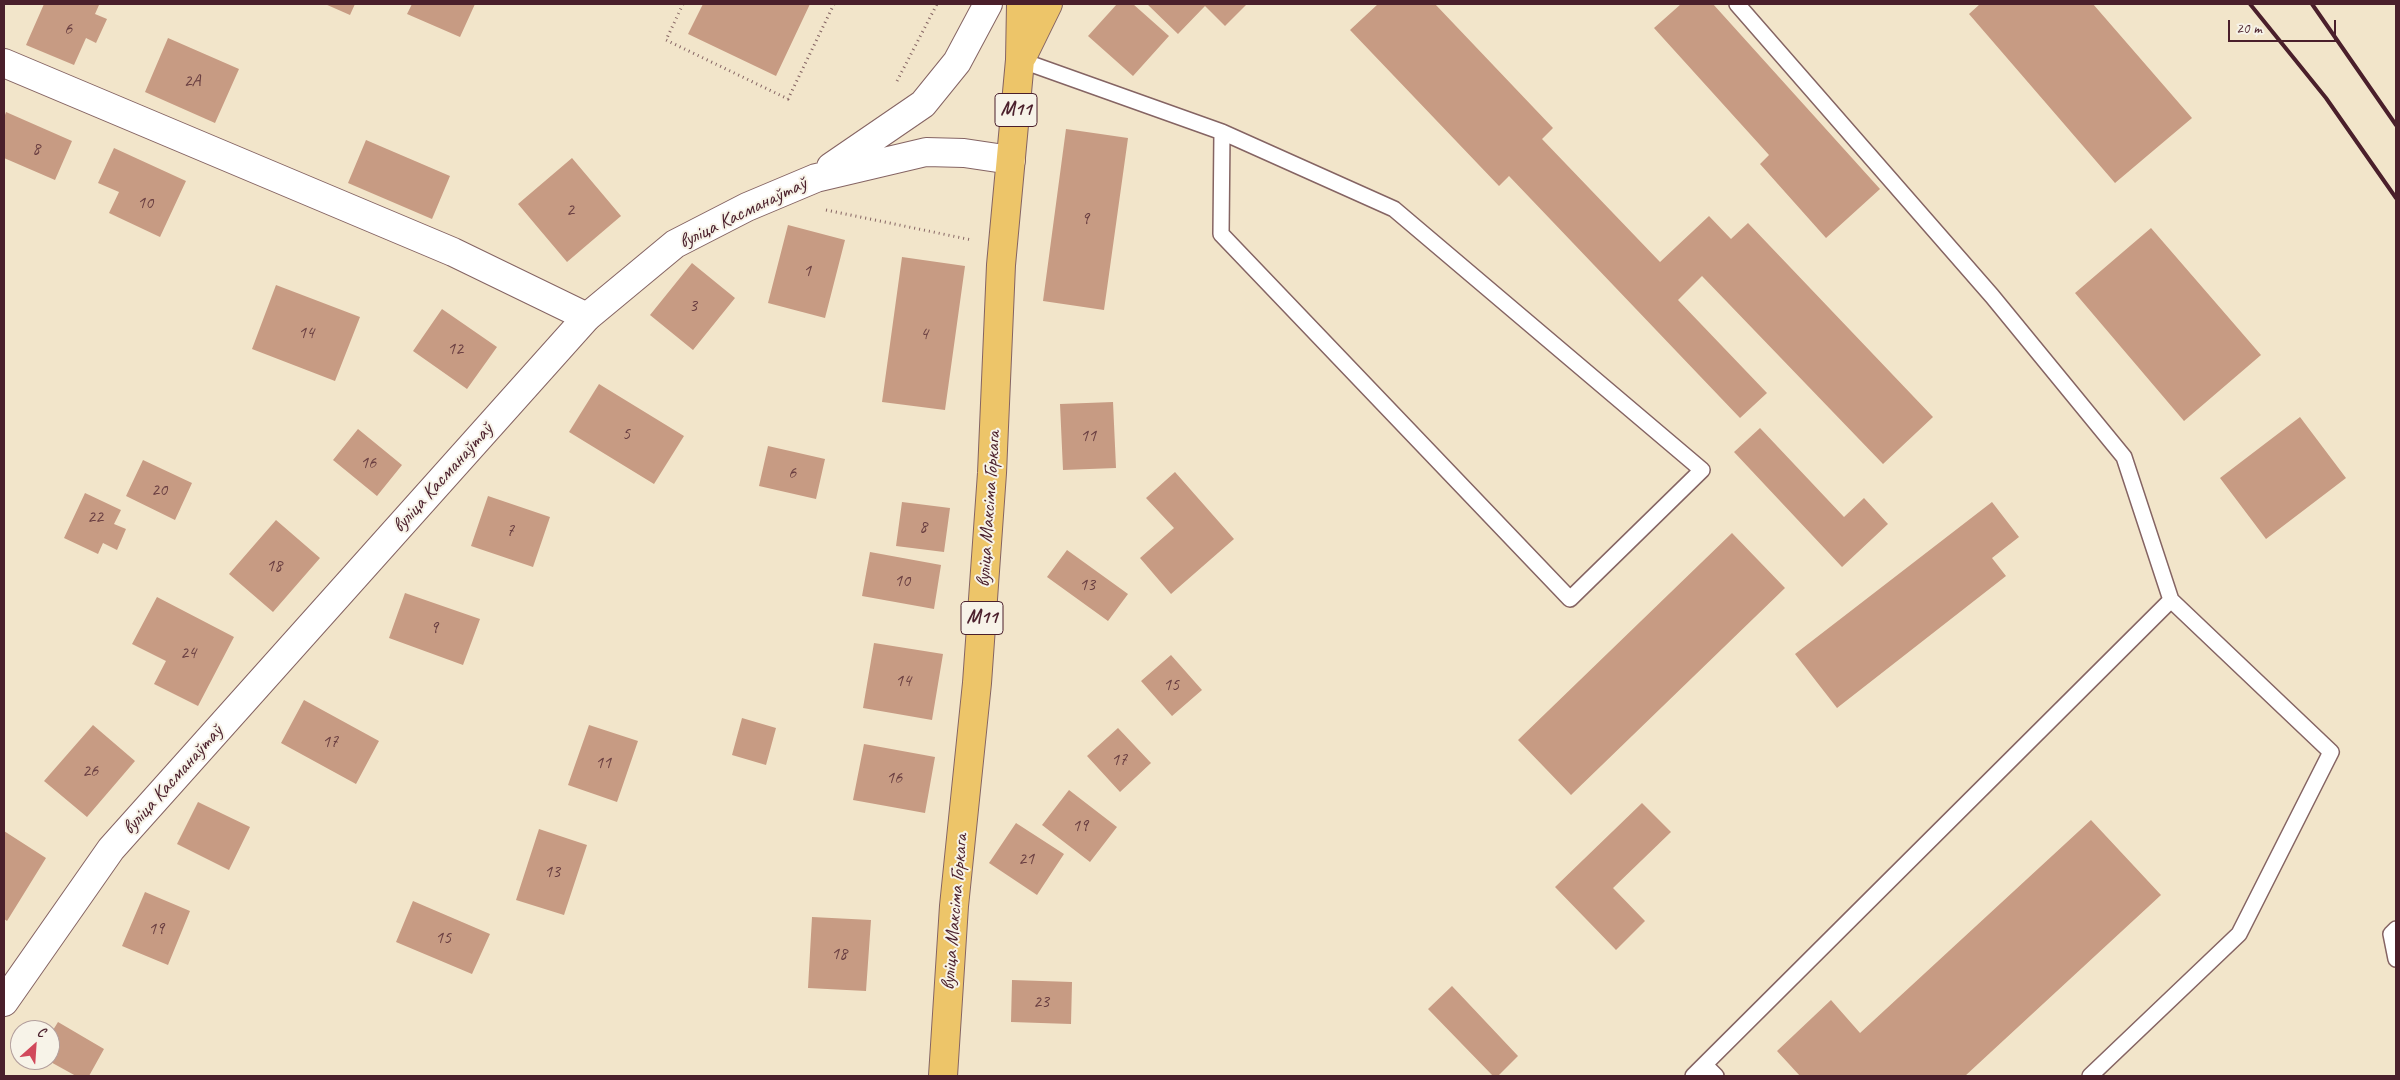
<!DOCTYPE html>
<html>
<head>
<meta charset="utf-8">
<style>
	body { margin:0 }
	#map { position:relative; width:2400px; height:1080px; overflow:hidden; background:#f2e5ca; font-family:Caveat,sans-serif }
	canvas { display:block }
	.frame { position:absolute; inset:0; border:5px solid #4a1f2b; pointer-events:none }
	.north { position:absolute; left:10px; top:1020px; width:50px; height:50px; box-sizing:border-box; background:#f7f3e8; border:1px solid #b29e9c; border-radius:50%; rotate:26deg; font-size:14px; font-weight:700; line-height:20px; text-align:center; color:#4a1f2b }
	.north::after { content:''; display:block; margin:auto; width:18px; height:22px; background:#d1495b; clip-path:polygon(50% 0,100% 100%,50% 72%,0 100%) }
	.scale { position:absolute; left:2228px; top:20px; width:108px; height:22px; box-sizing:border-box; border:2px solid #4a1f2b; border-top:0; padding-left:6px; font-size:15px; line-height:18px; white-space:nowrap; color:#4a1f2b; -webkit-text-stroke:4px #f7f3e8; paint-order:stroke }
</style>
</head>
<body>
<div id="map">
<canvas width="2400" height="1080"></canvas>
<div class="frame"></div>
<div class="north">С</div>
<div class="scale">20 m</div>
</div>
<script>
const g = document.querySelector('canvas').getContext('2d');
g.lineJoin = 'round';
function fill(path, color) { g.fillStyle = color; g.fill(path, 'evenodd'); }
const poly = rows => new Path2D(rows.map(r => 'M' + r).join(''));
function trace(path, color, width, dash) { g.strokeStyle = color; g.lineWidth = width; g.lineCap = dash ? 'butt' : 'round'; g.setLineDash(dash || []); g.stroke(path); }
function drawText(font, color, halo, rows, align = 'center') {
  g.font = font + ' Caveat,sans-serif'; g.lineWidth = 4; g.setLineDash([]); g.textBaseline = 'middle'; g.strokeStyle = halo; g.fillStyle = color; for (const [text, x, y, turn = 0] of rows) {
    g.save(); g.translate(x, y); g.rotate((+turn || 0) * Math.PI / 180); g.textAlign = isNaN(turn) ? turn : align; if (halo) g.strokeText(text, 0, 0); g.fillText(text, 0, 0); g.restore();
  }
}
const building = poly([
	[44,4,96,4,99,5,95,14,107,19,96,43,86,38,74,65,26,45],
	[325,4,355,4,350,15],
	[412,4,475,4,460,37,407,14],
	[703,4,810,4,776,76,688,34],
	[1117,4,1133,4,1169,36,1133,76,1088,36],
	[1147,4,1247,4,1225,26,1205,6,1178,34],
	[1378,4,1435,4,1553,128,1542,139,1660,262,1709,216,1731,239,1748,223,1933,417,1883,464,1702,276,1678,300,1767,393,1740,418,1509,176,1499,186,1350,30],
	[1681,4,1713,4,1880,189,1826,238,1760,164,1769,155,1654,28],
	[1980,4,2093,4,2192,118,2115,183,1969,14],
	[168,38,239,69,215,123,145,92],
	[6,112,72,141,55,180,4,158,4,118],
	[1066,129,1128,138,1104,310,1043,301],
	[366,140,450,176,432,219,348,183],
	[114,148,186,181,160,237,109,213,119,192,98,183],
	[572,158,621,216,567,262,518,204],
	[788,225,845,240,825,318,768,303],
	[2151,228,2261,355,2184,421,2075,293],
	[902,257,965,266,945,410,882,402],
	[692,263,735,298,693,350,650,315],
	[276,285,360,317,335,381,252,349],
	[442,309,497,347,467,389,413,351],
	[599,384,684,436,654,484,569,432],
	[1113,402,1116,468,1063,470,1060,404],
	[2300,417,2346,478,2266,539,2220,478],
	[1760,428,1844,517,1864,498,1888,524,1842,567,1734,452],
	[358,429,402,465,377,496,333,460],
	[768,446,825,459,816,499,759,486],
	[143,460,192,483,175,520,126,496],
	[1175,472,1234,539,1171,594,1140,558,1174,528,1146,498],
	[85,493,121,510,114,524,126,529,117,550,103,543,98,554,64,538],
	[488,496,550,517,533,567,471,546],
	[902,502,950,508,944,552,896,546],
	[1992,502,2019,537,1992,558,2006,576,1837,708,1795,654],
	[276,520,320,558,273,612,229,574],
	[1732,533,1785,588,1571,795,1518,740],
	[1067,550,1128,594,1108,621,1047,577],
	[870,552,941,565,934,609,862,596],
	[405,593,480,619,463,665,389,638],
	[157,597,234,637,198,706,154,684,166,661,132,644],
	[874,643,943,654,932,720,863,708],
	[1171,655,1202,690,1172,716,1141,681],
	[304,700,379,741,356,784,281,743],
	[742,718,776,728,766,765,732,755],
	[93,725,135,761,87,817,44,781],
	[589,725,638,741,617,802,568,785],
	[1118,728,1151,763,1120,792,1087,756],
	[864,744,935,757,925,813,853,800],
	[1069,790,1117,827,1090,862,1042,825],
	[198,802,250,827,229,870,177,844],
	[1642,803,1671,832,1613,888,1645,921,1616,950,1555,887],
	[2091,820,2161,895,1965,1076,1800,1076,1777,1051,1831,1000,1860,1033],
	[1016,823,1064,854,1037,895,989,863],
	[539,829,587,845,564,915,516,900],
	[4,831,46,858,7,921,4,919],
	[145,892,190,911,168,965,122,946],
	[413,901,490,934,472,974,396,942],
	[812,917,871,920,866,991,808,988],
	[1012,980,1072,982,1071,1024,1011,1022],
	[1452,986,1518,1056,1498,1076,1493,1076,1428,1009],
	[58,1022,104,1049,89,1076,76,1076,47,1060,50,1060,50,1035]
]);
const path = poly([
	[683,4,666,40,788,99,834,4],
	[897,81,937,4],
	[826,210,972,240]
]);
const service = poly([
	[1020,60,1222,132,1394,209,1702,470,1570,599,1221,234,1222,132],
	[2396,929,2391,934,2396,959],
	[1705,1065,1716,1076],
	[1693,1076,2171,600,2124,457,1992,296,1737,4],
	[2090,1076,2239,934,2331,752,2171,600]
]);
const minor = poly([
	[4,63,453,252,587,317]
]);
const tertiary = poly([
	[831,167,923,104,957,62,988,4],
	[4,1002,111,849,587,317,675,244,747,207,816,178,926,152,964,153,1011,160]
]);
const trunk = poly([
	[1023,55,1048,4],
	[943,1076,954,906,977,683,992,473,1001,265,1020,60,1021,4]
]);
const rail = poly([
	[2250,4,2326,98,2396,198],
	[2312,4,2396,125]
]);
const numberNames = [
	["6",68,29],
	["2А",192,81],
	["8",36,149],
	["10",145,203],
	["2",570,210],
	["9",1085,219],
	["1",807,271],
	["3",693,306],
	["14",306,333],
	["4",924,334],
	["12",455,349],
	["5",626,434],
	["11",1088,436],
	["16",368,463],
	["6",792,473],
	["20",159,490],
	["22",95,517],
	["8",923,527],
	["7",510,531],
	["18",274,566],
	["10",902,581],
	["13",1087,585],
	["9",434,628],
	["24",188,653],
	["14",903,681],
	["15",1171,685],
	["17",330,742],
	["17",1119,760],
	["11",603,763],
	["26",90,771],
	["16",894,778],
	["19",1080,826],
	["21",1026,859],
	["13",552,872],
	["19",156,929],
	["15",443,938],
	["18",839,954],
	["23",1041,1002]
];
const shields = [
	[1016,110,42],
	[982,618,42]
];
const shieldNames = [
	["М11",1016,110],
	["М11",982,618]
];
const streetNames = [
	["вуліца Касманаўтаў",743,213,-26],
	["вуліца Касманаўтаў",443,478,-48],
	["вуліца Максіма Горкага",989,509,-86],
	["вуліца Касманаўтаў",173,780,-48],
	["вуліца Максіма Горкага",955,912,-85]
];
fill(building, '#c79b83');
trace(service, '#856463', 18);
trace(minor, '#856463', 30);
trace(tertiary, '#856463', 30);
trace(trunk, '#856463', 30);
trace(path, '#856463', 3, [1, 4]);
trace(service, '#fff', 15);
trace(minor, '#fff', 28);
trace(tertiary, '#fff', 28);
trace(trunk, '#edc569', 28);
trace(rail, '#4a1f2b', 4);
drawText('18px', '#693e41', null, numberNames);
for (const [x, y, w] of shields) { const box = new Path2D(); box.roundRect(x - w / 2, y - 16.5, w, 33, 4); g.fillStyle = '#f7f3e8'; g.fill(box); trace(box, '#4a1f2b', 1); }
drawText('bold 19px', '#4a1f2b', null, shieldNames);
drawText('20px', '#4a1f2b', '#f7f3e8', streetNames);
</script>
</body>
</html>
